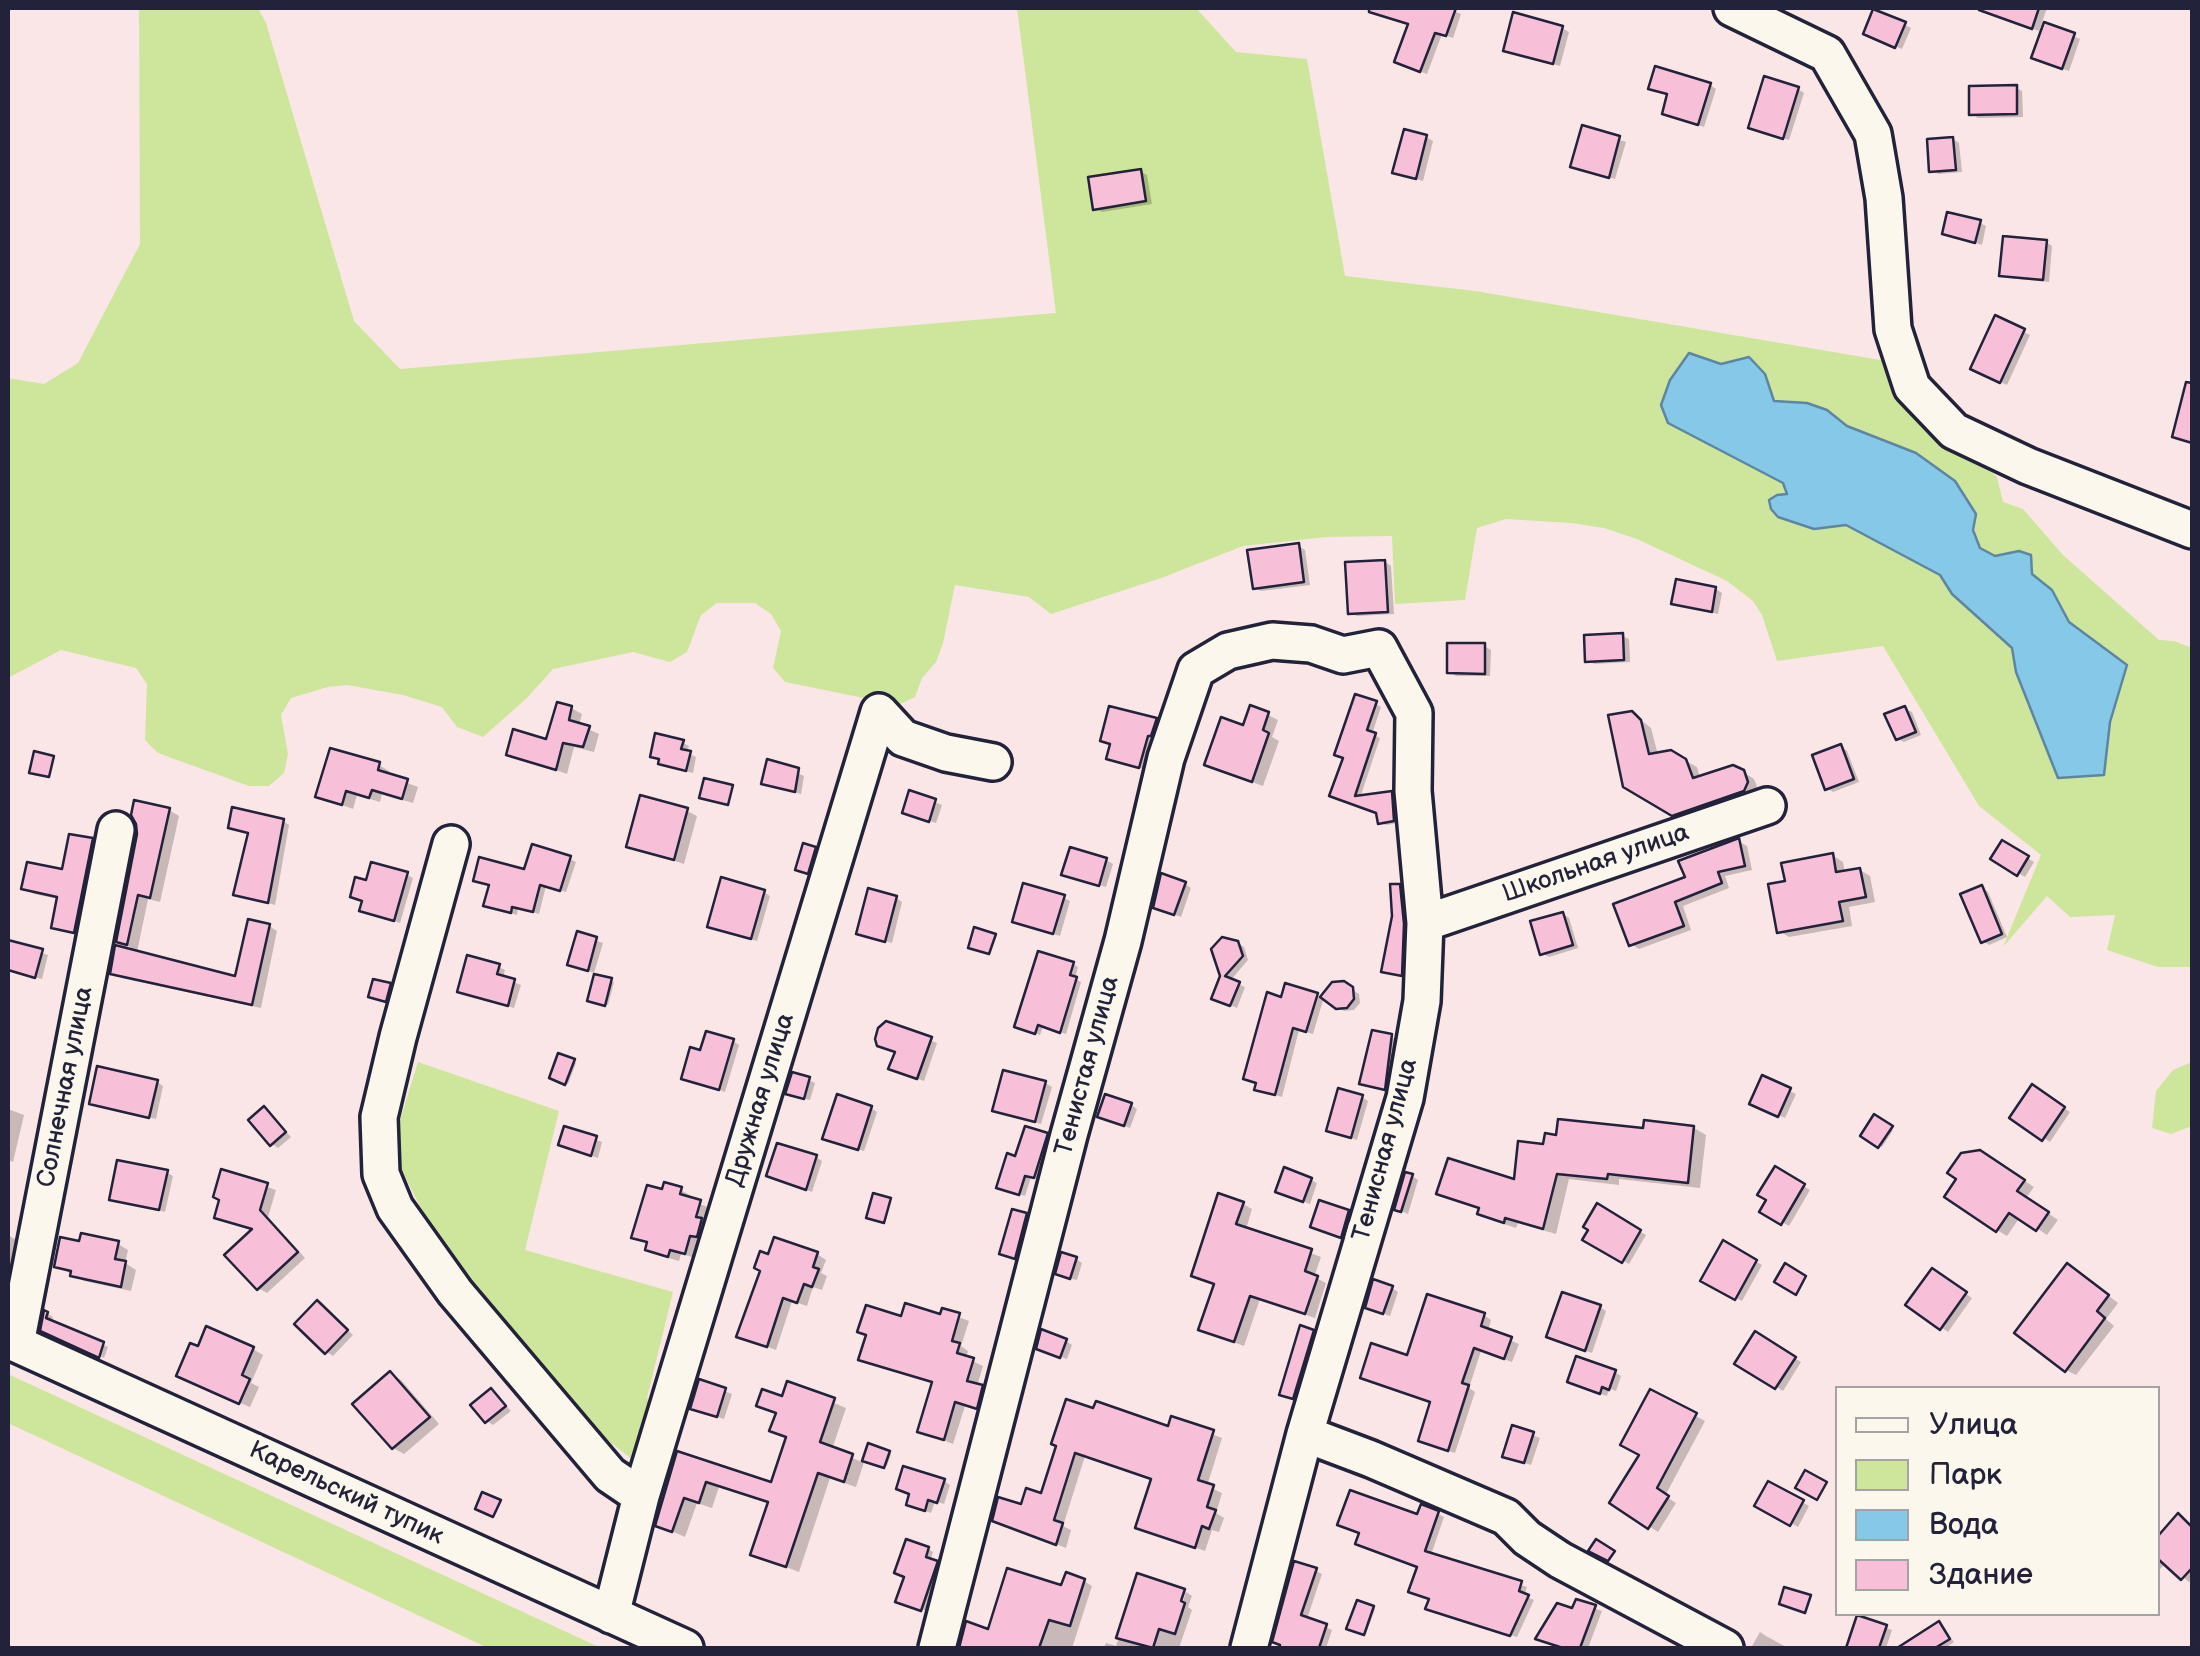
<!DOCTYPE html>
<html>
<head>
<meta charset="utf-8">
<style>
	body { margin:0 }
	#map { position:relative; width:2200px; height:1656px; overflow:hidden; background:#fae6e6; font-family:"Balsamiq Sans",sans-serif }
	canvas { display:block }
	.frame { position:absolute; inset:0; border:10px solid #22223b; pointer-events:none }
	.legend { position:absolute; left:1835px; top:1386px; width:325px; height:230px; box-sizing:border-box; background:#fbf7ec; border:2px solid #a4a2a5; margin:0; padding:12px 18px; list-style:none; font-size:30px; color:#22223b }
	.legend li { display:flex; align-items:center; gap:20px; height:50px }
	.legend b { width:50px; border:2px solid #a4a2a5 }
</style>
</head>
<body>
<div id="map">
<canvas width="2200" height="1656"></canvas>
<div class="frame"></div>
<ul class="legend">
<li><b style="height:12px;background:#fbf7ec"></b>Улица</li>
<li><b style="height:28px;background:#cee69b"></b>Парк</li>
<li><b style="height:28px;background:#86c8e7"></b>Вода</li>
<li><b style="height:28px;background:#f7c0d8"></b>Здание</li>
</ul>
</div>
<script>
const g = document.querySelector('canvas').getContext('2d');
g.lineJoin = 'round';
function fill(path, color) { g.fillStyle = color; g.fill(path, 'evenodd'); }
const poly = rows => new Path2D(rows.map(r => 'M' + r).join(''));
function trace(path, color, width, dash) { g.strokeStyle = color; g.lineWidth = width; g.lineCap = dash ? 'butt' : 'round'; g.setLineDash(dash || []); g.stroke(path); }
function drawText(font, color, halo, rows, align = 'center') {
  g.font = font + ' "Balsamiq Sans",sans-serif'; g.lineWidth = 10; g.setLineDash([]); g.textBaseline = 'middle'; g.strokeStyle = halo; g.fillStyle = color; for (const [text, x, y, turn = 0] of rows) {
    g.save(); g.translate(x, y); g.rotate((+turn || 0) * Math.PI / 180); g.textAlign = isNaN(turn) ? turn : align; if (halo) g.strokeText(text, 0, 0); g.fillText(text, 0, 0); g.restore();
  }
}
const green = poly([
	[139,8,258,8,266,23,354,321,400,369,1056,313,1017,8,1196,8,1236,52,1307,59,1345,276,1475,291,1892,362,1923,415,1997,477,2003,502,2023,509,2063,555,2159,640,2174,641,2192,648,2192,967,2158,967,2107,950,2115,915,2070,917,2047,896,2003,947,2041,855,1979,806,1883,646,1777,661,1762,615,1753,601,1727,581,1637,539,1604,528,1571,523,1506,519,1477,528,1465,600,1395,604,1392,536,1327,537,1243,546,1164,577,1051,614,1029,597,955,585,943,643,936,662,922,678,915,697,898,705,785,682,773,668,781,631,771,614,755,603,717,603,701,615,687,652,670,662,633,652,553,669,527,698,483,737,457,727,442,707,403,695,347,685,328,687,291,698,281,715,288,754,284,773,269,786,249,786,158,753,145,740,147,684,136,668,61,650,8,678,8,378,44,384,78,363,140,244],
	[1765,374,1774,401,1807,403,1827,410,1847,426,1916,453,1955,481,1965,497,1980,548,1995,556,2019,551,2032,574,2052,590,2069,622,2127,665,2110,722,2104,775,2058,777,2016,672,2012,648,1952,594,1940,575,1846,525,1814,529,1788,495,1783,483,1668,423,1661,405,1670,380],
	[418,1062,559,1111,525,1250,673,1292,647,1398,660,1413,642,1467,559,1402,455,1275,391,1149],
	[2192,1062,2192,1126,2171,1134,2152,1128,2156,1091,2173,1070],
	[8,1374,601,1648,488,1648,8,1423]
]);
const water = poly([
	[1689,353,1721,364,1749,357,1765,374,1774,401,1807,403,1827,410,1847,426,1916,453,1955,481,1976,514,1973,530,1980,548,1995,556,2019,551,2031,555,2032,574,2052,590,2069,622,2127,665,2110,722,2104,775,2058,778,2016,672,2012,648,1952,594,1940,575,1846,525,1814,529,1778,517,1771,509,1769,500,1777,495,1787,494,1783,483,1668,423,1661,405,1670,380,1689,353]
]);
const shadow = poly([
	[1395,8,1447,8,1461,14,1453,38,1442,34,1427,74,1403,65,1410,24,1392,17],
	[1987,8,2047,8,2039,31,1993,14,1986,11],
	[1905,25,1911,28,1902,49,1872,37],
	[2046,25,2080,39,2069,71,2041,61],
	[1562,28,1569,32,1560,66,1506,50],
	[1710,85,1716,89,1704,127,1671,117,1670,95],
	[2016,88,2022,91,2023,117,1978,118,1972,114],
	[1798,89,1804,93,1789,140,1757,130],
	[1584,128,1626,142,1615,179,1580,170],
	[1426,137,1433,141,1423,181,1395,172],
	[1953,139,1959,143,1962,172,1938,174,1932,170],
	[1140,171,1147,175,1152,204,1102,212,1095,208],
	[1980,223,1986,226,1982,245,1944,233],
	[2046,242,2052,246,2049,282,2008,278,2002,275],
	[1996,319,2030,335,2007,385,1979,372],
	[1298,546,1305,550,1310,585,1261,591,1255,588],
	[1385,562,1391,566,1394,614,1357,616,1350,613],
	[1716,589,1722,593,1718,614,1674,603],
	[1622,636,1629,639,1630,662,1594,664,1588,660],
	[1484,646,1491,650,1490,676,1456,676,1450,672],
	[1376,704,1381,707,1372,734,1380,738,1360,798,1391,794,1397,797,1399,823,1386,825,1380,822,1379,812,1338,798,1345,758],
	[571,708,582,714,579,725,599,734,594,752,574,747,567,774,509,753,548,742],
	[1111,709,1162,724,1158,738,1154,737,1146,770,1109,758,1112,744],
	[1905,709,1912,712,1921,735,1904,742,1898,739],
	[1632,713,1651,728,1658,755,1671,753,1697,767,1700,778,1743,772,1754,779,1758,789,1755,796,1685,820,1625,785],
	[1268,715,1278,720,1272,737,1279,741,1263,786,1217,769,1244,728],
	[683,743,689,746,687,753,696,757,693,773,667,767,652,755],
	[1841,747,1847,751,1859,782,1833,792,1827,788],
	[379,765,389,771,388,776,418,787,413,803,382,794,380,802,357,795,353,809,318,796],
	[797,773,804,776,801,794,770,786],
	[911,793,942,805,936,823,911,815],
	[169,810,179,816,160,902,148,899,137,952,237,979,269,926,277,931,261,1008,121,978,112,973,135,950,119,941,139,834],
	[687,811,697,816,684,864,629,846],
	[283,821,289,825,275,905,236,894,250,834,230,827],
	[92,841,102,847,85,937,53,927,59,899,34,894,24,888,64,872],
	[1738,841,1747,846,1752,870,1725,876,1729,888,1683,906,1691,930,1639,949,1631,944,1688,879],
	[2003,843,2034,862,2025,877,1993,858],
	[815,849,821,853,814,876,798,869],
	[1832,855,1843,862,1845,873,1860,870,1870,876,1875,902,1849,907,1852,926,1789,937,1779,931,1788,883],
	[570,859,576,862,566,892,546,886,539,914,518,908,517,915,486,905,491,885],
	[1106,860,1113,864,1106,887,1071,877],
	[407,875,413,878,400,923,361,910,368,883],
	[1185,884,1191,888,1181,917,1162,910],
	[1399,886,1405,926,1403,976,1386,972],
	[1982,888,1988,892,2007,937,1989,945,1983,941],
	[764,892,770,896,757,941,716,929],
	[896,898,902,902,892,943,865,936],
	[1064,898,1070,901,1060,936,1021,924],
	[1563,914,1569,918,1578,948,1549,957,1542,953],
	[578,935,603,943,594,973,570,964],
	[8,942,48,955,42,979,8,971],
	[1237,943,1244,947,1248,960,1230,981,1245,987,1237,1008,1214,998],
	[1073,964,1078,967,1075,979,1081,982,1066,1034,1043,1026,1040,1035,1023,1029],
	[499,967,505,970,503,978,521,985,514,1008,460,991],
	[596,977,614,982,608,1005,592,1001],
	[1343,983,1359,994,1360,1003,1354,1010,1344,1011,1324,997,1313,1034,1299,1030,1282,1097,1257,1089,1259,1083,1246,1078,1268,995,1283,1000,1287,986,1322,998,1334,984],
	[886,1024,937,1043,924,1081,898,1072,897,1052],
	[1391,1037,1396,1040,1390,1091,1367,1085],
	[733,1041,739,1045,725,1092,684,1078,702,1053],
	[560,1056,576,1063,568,1084,552,1077],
	[1763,1078,1796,1094,1785,1118,1758,1106],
	[809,1080,815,1083,810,1100,795,1096],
	[157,1082,163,1086,156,1119,92,1103],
	[1045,1083,1052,1087,1041,1124,1001,1113],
	[2033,1088,2070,1112,2050,1142,2012,1117],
	[1362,1097,1368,1101,1357,1140,1329,1130],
	[1131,1105,1137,1109,1130,1128,1106,1119],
	[871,1108,877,1112,864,1151,832,1141],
	[8,1109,24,1115,13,1162,8,1160],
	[264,1110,291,1137,278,1148,272,1144],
	[1875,1118,1893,1130,1882,1147,1863,1135],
	[1694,1128,1706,1135,1700,1188,1619,1179,1619,1185,1569,1179,1556,1234,1518,1223,1516,1228,1492,1220,1480,1213,1481,1210,1439,1193,1516,1182,1546,1147,1645,1131],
	[566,1129,602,1142,598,1158,567,1148],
	[1047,1135,1052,1138,1040,1180,1031,1177,1025,1196,1004,1190],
	[816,1157,822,1161,812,1192,776,1179],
	[1991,1159,2034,1187,2026,1198,2058,1220,2047,1235,2020,1217,2007,1236,1997,1230],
	[1776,1169,1810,1190,1789,1226,1763,1211],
	[223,1172,276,1190,268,1217,305,1258,267,1293,258,1288,254,1231,217,1217],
	[167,1173,173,1176,165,1212,112,1199],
	[1412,1176,1418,1180,1408,1214,1397,1209],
	[1311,1180,1317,1183,1310,1204,1284,1194],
	[681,1190,691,1196,690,1200,710,1208,707,1241,700,1240,696,1258,681,1254,679,1261,658,1255,648,1249,649,1244,634,1236],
	[1321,1203,1355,1216,1348,1240,1319,1229],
	[1243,1204,1252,1209,1246,1229,1321,1257,1314,1277,1326,1283,1315,1318,1260,1299,1244,1346,1211,1334,1217,1285,1194,1275],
	[1598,1207,1646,1235,1629,1264,1586,1239],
	[1026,1216,1032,1219,1022,1261,1008,1257],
	[8,1235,18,1241,14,1259,20,1263,8,1315],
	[118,1244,128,1250,125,1263,136,1270,131,1291,84,1281,57,1266],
	[1724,1244,1762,1265,1742,1301,1704,1280],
	[817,1254,826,1260,821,1273,827,1276,822,1290,813,1287,807,1306,792,1301,776,1350,739,1336],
	[1076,1259,1082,1263,1077,1280,1064,1277],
	[2078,1272,2118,1303,2106,1319,2114,1326,2076,1375,2066,1370],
	[1939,1275,1972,1298,1948,1332,1908,1305],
	[1392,1288,1398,1292,1390,1316,1374,1310],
	[323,1307,353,1335,333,1356,327,1352],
	[1600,1307,1606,1311,1592,1353,1555,1340],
	[943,1311,969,1321,961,1346,968,1351,966,1358,983,1366,977,1386,991,1393,986,1412,965,1406,953,1444,920,1431,935,1383,861,1358,903,1319,941,1317],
	[46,1313,53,1317,51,1323,108,1347,104,1358,43,1330],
	[1484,1315,1491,1320,1488,1331,1519,1344,1512,1362,1481,1351,1469,1388,1475,1392,1455,1453,1428,1444,1433,1403,1363,1377,1409,1358],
	[1313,1332,1318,1335,1299,1398,1284,1393],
	[1756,1334,1801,1362,1783,1391,1738,1363],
	[1066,1341,1072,1345,1067,1359,1045,1351],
	[253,1349,263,1355,251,1383,259,1387,250,1407,189,1381],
	[1615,1372,1621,1376,1616,1391,1609,1388,1607,1396,1576,1385],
	[391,1374,401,1380,439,1424,404,1454,393,1448],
	[700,1382,732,1394,724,1419,699,1411],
	[788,1384,846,1408,832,1449,864,1463,869,1447,891,1454,887,1466,865,1459,856,1487,830,1478,799,1572,753,1554,770,1504,719,1487,712,1508,697,1503,685,1537,658,1525,679,1454,772,1485,788,1438,772,1430,778,1415,759,1405,783,1399],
	[491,1391,511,1411,493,1425,487,1421],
	[1651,1392,1705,1421,1665,1496,1676,1503,1658,1532,1612,1503,1643,1455],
	[1173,1419,1222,1438,1207,1486,1222,1493,1216,1513,1224,1518,1219,1532,1212,1530,1205,1551,1138,1527,1153,1480,1085,1456,1063,1526,1071,1530,1066,1548,994,1520,1043,1496,1059,1446,1170,1429],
	[1514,1428,1540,1438,1531,1465,1512,1459],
	[944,1481,950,1485,944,1504,935,1501,931,1513,915,1508,912,1494],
	[1769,1484,1809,1506,1798,1527,1757,1505],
	[1438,1514,1444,1517,1431,1555,1527,1587,1524,1596,1534,1600,1517,1637,1434,1612,1419,1567,1419,1517],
	[2179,1517,2192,1527,2192,1578,2189,1582,2166,1563,2158,1571,2158,1539],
	[928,1549,933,1552,930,1561,942,1566,927,1611,903,1603],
	[1316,1571,1322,1574,1307,1619,1332,1630,1326,1648,1282,1648],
	[1139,1576,1179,1614,1186,1592,1192,1596,1188,1607,1192,1610,1179,1648,1104,1648,1106,1643,1116,1646],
	[1084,1581,1092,1586,1072,1648,960,1648,967,1625,989,1632,1063,1588],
	[1577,1602,1602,1611,1588,1648,1565,1648,1544,1642,1574,1612],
	[1358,1603,1375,1609,1366,1634,1349,1628],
	[1858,1618,1892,1630,1886,1648,1849,1648],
	[1939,1624,1954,1642,1945,1648,1902,1648],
	[1760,1632,1766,1636,1788,1648,1751,1648]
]);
const building = poly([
	[1369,8,1456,8,1446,36,1435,33,1420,72,1394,62,1408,24,1369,12,1369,8],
	[1979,8,2039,8,2032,29,1979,10,1979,8],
	[1873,9,1906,22,1895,48,1863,34,1873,9],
	[1513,12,1563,26,1553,64,1503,51,1513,12],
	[2044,22,2075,33,2062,69,2031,58,2044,22],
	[1655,66,1711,83,1698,125,1662,114,1667,94,1648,89,1655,66],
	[1764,76,1799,87,1783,139,1748,128,1764,76],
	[2017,85,2017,114,1969,115,1969,86,2017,85],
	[1582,125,1620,136,1609,178,1570,167,1582,125],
	[1404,129,1427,135,1416,179,1392,173,1404,129],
	[1953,137,1956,170,1929,172,1927,139,1953,137],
	[1141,169,1146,201,1093,210,1088,177,1141,169],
	[1947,212,1981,220,1975,243,1942,234,1947,212],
	[2003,236,2047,240,2043,280,1999,276,2003,236],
	[1995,315,2025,329,2000,383,1970,369,1995,315],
	[2186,382,2192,383,2192,443,2172,437,2186,382],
	[1299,543,1304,582,1253,589,1247,550,1299,543],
	[1385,560,1388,612,1348,614,1345,562,1385,560],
	[1676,579,1716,587,1712,612,1671,604,1676,579],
	[1623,633,1624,660,1585,662,1584,635,1623,633],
	[1447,643,1485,643,1485,674,1447,673,1447,643],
	[1355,694,1377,701,1367,730,1376,733,1355,796,1392,791,1394,821,1378,824,1376,813,1329,796,1343,758,1334,755,1355,694],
	[557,702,572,706,569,720,590,726,583,747,563,743,556,770,506,755,513,729,546,739,557,702],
	[1250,705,1269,712,1263,730,1269,733,1252,782,1204,765,1221,717,1243,725,1250,705],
	[1109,706,1157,718,1151,736,1148,736,1139,768,1106,759,1110,744,1100,741,1109,706],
	[1905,706,1916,732,1896,740,1884,714,1905,706],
	[1632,711,1641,720,1649,754,1671,750,1686,759,1693,778,1733,765,1744,770,1748,782,1744,791,1672,816,1623,787,1608,715,1632,711],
	[655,733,684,740,681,749,691,751,686,771,658,764,659,759,650,757,655,733],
	[1841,744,1854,779,1825,790,1812,755,1841,744],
	[330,748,380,762,378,770,408,779,402,799,372,790,369,798,346,791,342,805,315,797,330,748],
	[34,751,54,756,49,777,29,773,34,751],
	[767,759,799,768,795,792,761,784,767,759],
	[704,778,733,785,728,805,699,798,704,778],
	[909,790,936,799,929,822,902,813,909,790],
	[640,795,688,808,674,860,626,847,640,795],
	[134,800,170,808,150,898,138,895,127,945,116,942,137,834,136,824,131,815,134,800],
	[232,807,284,819,268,903,233,895,248,833,228,828,232,807],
	[69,834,93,838,74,933,51,928,57,897,21,889,27,862,62,869,69,834],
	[1739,838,1745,866,1718,872,1722,883,1675,902,1684,926,1629,946,1613,904,1685,877,1678,861,1739,838],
	[2002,840,2029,856,2017,876,1990,859,2002,840],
	[803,843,816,847,808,874,795,870,803,843],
	[532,844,571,856,560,891,540,885,533,912,512,907,511,913,483,906,489,885,473,881,479,857,524,869,532,844],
	[1070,847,1107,858,1099,886,1061,875,1070,847],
	[1833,853,1836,872,1860,868,1866,897,1839,902,1843,921,1777,933,1768,884,1785,881,1781,863,1833,853],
	[371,862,408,872,394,921,359,911,362,901,350,897,355,877,366,880,371,862],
	[1161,873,1186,882,1174,915,1153,908,1161,873],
	[721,877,765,890,751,939,707,927,721,877],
	[1023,883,1065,895,1053,934,1012,922,1023,883],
	[1390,884,1400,884,1404,924,1402,976,1381,972,1392,916,1390,884],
	[1982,885,2002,934,1981,943,1960,894,1982,885],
	[868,888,897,896,885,942,856,934,868,888],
	[1563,912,1573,945,1540,955,1530,921,1563,912],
	[248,919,270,924,252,1005,110,974,115,945,235,976,248,919],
	[974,927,996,934,989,954,968,948,974,927],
	[577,931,597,937,588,971,567,965,577,931],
	[1222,937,1238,941,1243,956,1225,976,1240,982,1230,1006,1211,999,1220,976,1211,949,1222,937],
	[8,940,43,949,35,978,8,970,8,940],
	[1038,951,1074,962,1070,975,1077,977,1060,1033,1038,1025,1035,1034,1014,1027,1038,951],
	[467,955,500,964,497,974,515,979,508,1006,457,992,467,955],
	[594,974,612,978,605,1006,587,1001,594,974],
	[373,979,391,983,386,1002,368,997,373,979],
	[1344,981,1353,987,1354,999,1347,1008,1336,1009,1320,997,1332,982,1344,981],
	[1285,983,1318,993,1306,1032,1293,1028,1275,1095,1254,1090,1256,1083,1243,1079,1267,992,1281,997,1285,983],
	[886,1021,932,1037,917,1079,888,1069,895,1052,877,1046,875,1039,878,1028,886,1021],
	[1372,1030,1392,1034,1385,1090,1359,1084,1372,1030],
	[706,1031,734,1039,719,1090,681,1079,690,1047,700,1050,706,1031],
	[558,1053,575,1059,565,1085,549,1078,558,1053],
	[97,1066,158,1080,149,1118,89,1104,97,1066],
	[1003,1070,1046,1081,1035,1122,992,1111,1003,1070],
	[792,1072,810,1077,804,1099,785,1094,792,1072],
	[1762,1075,1791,1088,1778,1117,1749,1104,1762,1075],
	[2032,1084,2065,1107,2042,1141,2009,1118,2032,1084],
	[1338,1088,1363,1095,1351,1138,1326,1131,1338,1088],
	[837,1094,872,1106,858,1150,822,1139,837,1094],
	[1105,1094,1132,1103,1124,1126,1097,1117,1105,1094],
	[264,1106,286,1132,270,1146,248,1120,264,1106],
	[1874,1114,1893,1126,1878,1148,1860,1136,1874,1114],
	[1558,1119,1643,1128,1644,1120,1694,1126,1688,1183,1608,1174,1607,1179,1557,1174,1543,1229,1505,1218,1504,1223,1477,1214,1479,1208,1436,1194,1448,1158,1514,1179,1518,1141,1543,1144,1545,1133,1556,1135,1558,1119],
	[564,1126,597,1136,591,1156,558,1145,564,1126],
	[1025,1126,1048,1133,1034,1178,1025,1176,1019,1195,996,1188,1007,1153,1015,1156,1025,1126],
	[777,1143,817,1155,806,1190,766,1176,777,1143],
	[1980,1150,2025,1180,2017,1191,2049,1212,2036,1231,2009,1213,1996,1232,1944,1197,1956,1179,1947,1173,1961,1153,1980,1150],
	[117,1160,168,1170,159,1210,109,1200,117,1160],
	[1775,1166,1805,1184,1781,1225,1759,1212,1766,1200,1757,1195,1775,1166],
	[1284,1167,1312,1178,1303,1202,1275,1192,1284,1167],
	[221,1169,268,1183,260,1210,298,1252,257,1290,224,1255,252,1229,214,1218,219,1200,213,1197,221,1169],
	[1405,1172,1413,1174,1401,1212,1394,1210,1405,1172],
	[664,1182,682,1187,680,1194,701,1200,696,1217,702,1218,697,1237,690,1236,685,1254,670,1250,668,1257,645,1250,647,1242,631,1238,647,1185,662,1189,664,1182],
	[873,1193,891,1198,884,1223,866,1218,873,1193],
	[1218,1193,1244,1202,1236,1224,1312,1249,1305,1271,1318,1276,1305,1314,1250,1296,1234,1342,1198,1330,1214,1284,1191,1276,1218,1193],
	[1319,1200,1349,1210,1341,1238,1310,1227,1319,1200],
	[1597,1203,1641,1230,1622,1263,1582,1240,1588,1230,1583,1227,1597,1203],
	[1012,1209,1027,1213,1015,1259,999,1254,1012,1209],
	[81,1233,119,1241,115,1259,126,1261,121,1287,70,1276,71,1271,54,1267,60,1237,79,1241,81,1233],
	[774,1237,818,1252,813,1267,819,1269,812,1287,804,1284,797,1303,783,1298,767,1347,736,1337,760,1271,754,1268,760,1251,768,1254,774,1237],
	[1723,1240,1757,1260,1735,1300,1700,1281,1723,1240],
	[1061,1252,1077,1257,1070,1279,1055,1274,1061,1252],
	[1785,1263,1806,1276,1796,1295,1774,1282,1785,1263],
	[2067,1263,2109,1295,2097,1311,2105,1318,2065,1372,2014,1333,2067,1263],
	[1932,1268,1967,1292,1940,1330,1905,1305,1932,1268],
	[1373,1279,1393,1286,1383,1314,1365,1308,1373,1279],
	[1562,1292,1601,1305,1585,1351,1546,1337,1562,1292],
	[1427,1294,1485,1313,1481,1326,1512,1337,1504,1359,1474,1348,1462,1383,1469,1385,1448,1451,1418,1441,1430,1402,1360,1378,1371,1343,1407,1355,1427,1294],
	[317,1300,348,1330,325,1354,294,1324,317,1300],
	[905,1303,940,1314,942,1308,960,1313,952,1341,960,1343,957,1353,974,1358,967,1381,983,1385,977,1409,955,1402,944,1440,917,1432,932,1382,858,1360,866,1335,857,1332,866,1305,901,1316,905,1303],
	[44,1310,48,1312,46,1318,104,1342,99,1358,40,1331,44,1310],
	[1300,1325,1314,1330,1293,1399,1279,1395,1300,1325],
	[206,1326,254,1347,242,1375,250,1379,239,1404,176,1376,190,1343,198,1346,206,1326],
	[1041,1329,1067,1339,1060,1358,1036,1349,1041,1329],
	[1755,1331,1796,1357,1775,1389,1734,1364,1755,1331],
	[1576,1356,1616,1370,1609,1390,1602,1387,1600,1394,1567,1382,1576,1356],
	[390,1371,430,1417,392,1449,352,1404,390,1371],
	[699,1379,726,1388,717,1417,690,1409,699,1379],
	[787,1381,835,1398,820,1442,853,1454,844,1482,818,1473,786,1567,750,1555,768,1502,706,1482,699,1503,684,1498,672,1532,655,1526,677,1451,771,1482,786,1437,769,1431,776,1413,756,1406,762,1389,782,1396,787,1381],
	[491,1388,506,1406,485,1423,470,1405,491,1388],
	[1650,1389,1697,1413,1657,1488,1669,1496,1648,1529,1609,1503,1639,1455,1620,1445,1650,1389],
	[1066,1399,1093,1408,1096,1401,1168,1426,1171,1416,1214,1430,1198,1480,1214,1485,1207,1507,1216,1510,1209,1529,1202,1526,1195,1548,1135,1528,1151,1479,1075,1453,1054,1520,1063,1523,1056,1545,992,1521,998,1497,1021,1504,1026,1488,1041,1493,1056,1446,1051,1444,1066,1399],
	[1512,1425,1534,1432,1524,1463,1502,1457,1512,1425],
	[868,1443,890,1451,884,1468,862,1461,868,1443],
	[903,1466,945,1479,937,1503,928,1500,925,1511,906,1505,909,1494,896,1489,903,1466],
	[1805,1470,1827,1482,1817,1500,1795,1488,1805,1470],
	[1768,1481,1804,1500,1790,1526,1754,1506,1768,1481],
	[1350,1490,1417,1514,1421,1504,1439,1511,1425,1551,1522,1581,1519,1591,1529,1595,1510,1636,1425,1609,1429,1599,1408,1592,1417,1567,1355,1544,1359,1533,1337,1525,1350,1490],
	[482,1492,501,1500,493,1517,475,1509,482,1492],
	[2178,1513,2192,1527,2192,1568,2181,1580,2158,1559,2158,1536,2178,1513],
	[906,1539,929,1547,926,1557,938,1561,921,1611,895,1602,904,1577,894,1573,906,1539],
	[1596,1539,1615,1551,1608,1561,1588,1551,1596,1539],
	[1294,1561,1317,1568,1301,1615,1327,1624,1319,1648,1279,1648,1280,1645,1272,1642,1294,1561],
	[1007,1568,1061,1585,1066,1572,1085,1579,1070,1626,1049,1620,1039,1648,959,1648,966,1621,988,1629,1007,1568],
	[1137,1573,1185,1589,1181,1601,1185,1603,1175,1634,1159,1629,1153,1648,1116,1638,1137,1573],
	[1784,1587,1811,1595,1805,1613,1779,1604,1784,1587],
	[1576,1599,1596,1605,1580,1648,1563,1648,1535,1639,1557,1603,1572,1608,1576,1599],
	[1357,1600,1374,1606,1364,1635,1346,1629,1357,1600],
	[1857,1615,1887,1625,1879,1648,1846,1648,1857,1615],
	[1939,1621,1950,1639,1935,1648,1897,1648,1939,1621]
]);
const minor = poly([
	[1732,8,1827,54,1873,134,1884,198,1893,329,1912,387,1954,431,2028,466,2192,530],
	[451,844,398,1037,379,1117,381,1174,395,1208,455,1292,610,1475,641,1496],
	[1425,923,1767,806],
	[8,1340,685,1648],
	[16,1344,116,830],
	[1305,1434,1371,1459,1506,1517,1527,1538,1560,1560,1725,1648],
	[611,1615,641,1496,879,712,903,738,946,753,993,762],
	[937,1648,1069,1135,1123,941,1166,758,1196,670,1228,651,1272,641,1311,644,1343,655,1379,648,1414,713,1413,791,1425,923,1422,1001,1405,1098,1305,1434,1249,1648]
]);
const streetNames = [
	["Школьная улица",1596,864,-19],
	["Тенистая улица",1088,1066,-75],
	["Солнечная улица",66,1087,-79],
	["Дружная улица",761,1100,-73],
	["Тенисная улица",1386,1150,-75],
	["Карельский тупик",346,1494,25]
];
fill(green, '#cee69b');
fill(water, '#86c8e7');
trace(water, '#5e86a2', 2.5);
fill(shadow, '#0003');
fill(building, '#f7c0d8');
trace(building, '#22223b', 2.5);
trace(minor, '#22223b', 42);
trace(minor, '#fbf7ec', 35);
drawText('25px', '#22223b', '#fbf7ec', streetNames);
</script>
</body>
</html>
